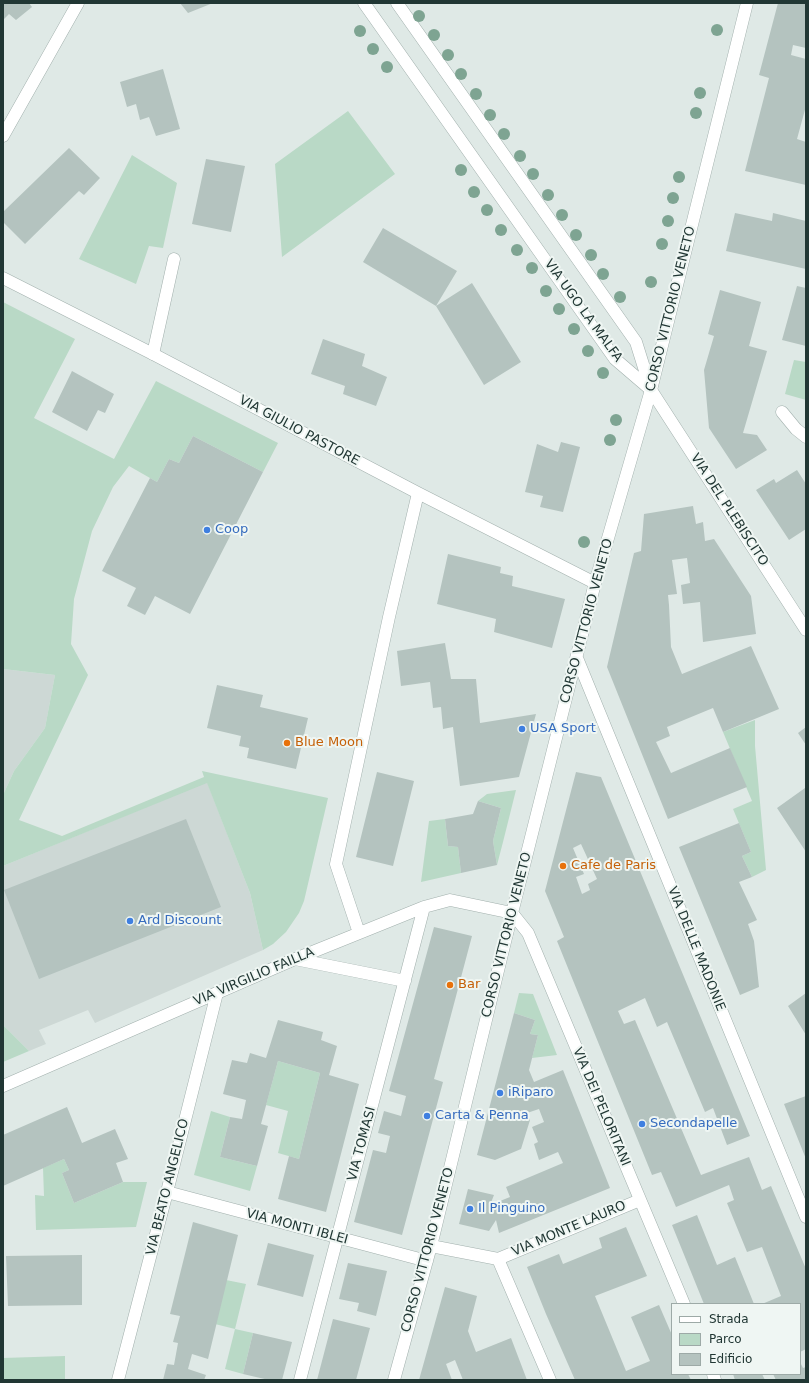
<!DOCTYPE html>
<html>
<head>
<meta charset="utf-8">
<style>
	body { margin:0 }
	#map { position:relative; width:809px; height:1383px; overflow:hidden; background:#dfe9e6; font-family:"DejaVu Sans",sans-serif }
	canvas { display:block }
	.frame { position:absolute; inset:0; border:4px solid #213734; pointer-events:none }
	.legend { position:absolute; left:671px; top:1303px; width:130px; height:72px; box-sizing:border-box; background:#eff6f3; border:1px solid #9daaa7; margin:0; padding:5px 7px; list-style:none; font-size:12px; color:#213734 }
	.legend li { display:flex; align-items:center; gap:8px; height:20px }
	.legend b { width:20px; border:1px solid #9daaa7 }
</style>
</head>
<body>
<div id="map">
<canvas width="809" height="1383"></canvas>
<div class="frame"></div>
<ul class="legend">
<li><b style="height:5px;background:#fff"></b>Strada</li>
<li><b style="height:11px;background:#b9d9c6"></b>Parco</li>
<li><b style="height:11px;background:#b4c3bf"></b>Edificio</li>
</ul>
</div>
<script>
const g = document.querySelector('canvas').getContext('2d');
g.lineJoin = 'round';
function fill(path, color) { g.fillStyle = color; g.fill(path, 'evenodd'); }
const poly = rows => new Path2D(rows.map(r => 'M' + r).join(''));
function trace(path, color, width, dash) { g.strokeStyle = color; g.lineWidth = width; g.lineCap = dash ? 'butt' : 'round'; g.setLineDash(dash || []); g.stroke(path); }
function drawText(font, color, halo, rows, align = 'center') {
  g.font = font + ' "DejaVu Sans",sans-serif'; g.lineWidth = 4; g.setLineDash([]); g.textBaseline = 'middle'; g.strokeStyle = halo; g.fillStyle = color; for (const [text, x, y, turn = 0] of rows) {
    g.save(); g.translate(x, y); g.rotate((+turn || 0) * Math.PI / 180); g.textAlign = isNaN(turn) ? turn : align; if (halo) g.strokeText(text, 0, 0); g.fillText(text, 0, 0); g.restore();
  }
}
const built = poly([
	[3,669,55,675,45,728,14,771,3,795],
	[207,782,250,893,263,950,95,1023,88,1010,39,1030,46,1044,29,1051,3,1025,3,866]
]);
const green = poly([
	[348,111,395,174,282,257,275,164],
	[132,155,177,183,163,248,149,246,136,284,79,259],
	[3,302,75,339,34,418,114,459,156,381,278,443,263,472,193,436,179,463,169,459,157,482,129,466,113,487,92,531,74,599,71,644,88,675,19,820,62,836,204,777,202,771,328,798,304,901,299,913,286,932,273,944,263,950,250,893,207,783,3,866,3,795,14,771,45,728,55,675,3,669],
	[794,360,806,362,806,400,785,394],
	[755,720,755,746,766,870,752,877,742,856,751,852,733,809,752,801,723,732],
	[516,790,503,842,497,865,493,841,501,808,478,801,487,794],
	[445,819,448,846,458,847,461,873,421,882,429,821],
	[519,993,533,994,557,1055,532,1058,538,1035,530,1034,535,1020,514,1013],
	[3,1025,29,1051,3,1062],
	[278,1061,320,1073,299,1159,278,1153,288,1111,266,1105],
	[211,1111,230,1117,220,1157,257,1166,250,1191,194,1175],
	[64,1159,69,1170,62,1173,74,1203,123,1182,147,1182,136,1227,36,1230,35,1195,44,1196,43,1168],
	[226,1280,246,1284,235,1329,253,1333,243,1374,225,1369,235,1329,215,1324],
	[65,1356,65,1380,3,1380,3,1358]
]);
const building = poly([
	[3,3,29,3,32,7,16,20,9,14,3,20],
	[180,3,213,3,188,13],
	[778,3,806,3,806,48,793,45,791,55,806,59,806,106,797,139,806,142,806,185,745,171,769,78,759,75],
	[163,69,180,129,156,136,149,117,140,120,136,104,127,107,120,82],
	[69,148,100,178,84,195,79,191,25,244,3,222,3,212],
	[206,159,245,166,231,232,192,224],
	[735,213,772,221,773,213,806,221,806,269,726,251],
	[383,228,457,271,436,306,363,262],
	[472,283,521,362,484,385,436,306],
	[797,286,806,288,806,346,782,340],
	[720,290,761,302,749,346,767,351,743,433,757,435,767,450,736,469,709,428,704,370,714,336,708,334],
	[323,339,365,354,362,366,387,377,376,406,343,394,345,386,311,374],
	[72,371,114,394,105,413,98,410,87,431,52,412],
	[193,436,263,472,190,614,155,596,145,615,127,606,136,588,102,571,150,478,157,482,169,459,179,463],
	[561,442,580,447,563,512,540,507,543,496,525,492,537,444,558,452],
	[797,470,806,484,806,529,789,540,756,490,774,479,776,483],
	[693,506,696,524,703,522,705,541,714,539,751,596,756,634,703,642,700,602,683,604,681,585,690,583,687,558,672,560,677,594,668,595,669,605,671,647,682,674,751,646,779,709,723,732,713,708,667,727,670,736,656,742,671,773,730,748,747,787,668,819,607,667,634,553,641,551,644,514],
	[448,554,501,567,500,573,513,576,512,586,565,599,552,648,494,632,496,619,437,604],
	[445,643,451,679,476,679,480,723,536,714,519,777,460,786,453,727,443,729,441,707,433,708,430,682,401,686,397,651],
	[217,685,263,695,260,707,308,718,296,769,247,758,249,748,239,746,241,736,207,728],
	[806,727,806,745,798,733],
	[377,772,414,781,393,866,356,857],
	[576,772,601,777,750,1136,727,1145,713,1108,705,1112,667,1022,657,1027,645,998,618,1011,624,1024,635,1020,701,1175,749,1157,762,1190,771,1186,806,1269,806,1349,800,1352,800,1304,762,1304,781,1296,762,1247,747,1252,727,1203,734,1200,729,1185,676,1207,661,1172,652,1175,557,941,564,937,545,891],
	[581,844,597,879,588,884,590,890,582,894,576,877,584,874,573,848],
	[805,788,806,789,806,852,777,808],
	[478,801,501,808,493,841,497,865,461,873,458,847,448,846,445,819,473,814],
	[186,819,221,907,39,979,4,890],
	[739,823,751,852,742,856,752,877,739,882,757,920,748,924,754,941,759,987,740,995,679,847],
	[434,927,472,936,434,1079,443,1082,402,1235,354,1222,373,1150,386,1153,390,1136,378,1133,384,1111,401,1116,406,1096,389,1091],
	[806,993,806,1035,788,1006],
	[514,1013,535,1020,530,1034,538,1035,529,1070,534,1082,563,1070,610,1188,499,1233,496,1220,489,1231,459,1224,468,1189,494,1195,490,1205,510,1197,506,1187,563,1163,558,1152,539,1160,534,1144,538,1142,532,1127,544,1122,539,1109,527,1113,530,1120,521,1149,495,1160,477,1155],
	[278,1020,323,1032,321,1040,337,1046,329,1075,359,1084,326,1212,278,1199,289,1156,299,1159,320,1073,278,1061,261,1124,268,1126,257,1166,220,1157,230,1117,242,1119,246,1100,223,1094,232,1060,247,1063,250,1053,266,1058],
	[806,1096,806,1159,784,1104],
	[67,1107,82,1143,115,1129,128,1159,116,1163,123,1182,74,1203,62,1173,69,1170,64,1159,3,1186,3,1135],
	[697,1215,717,1265,735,1257,754,1304,704,1304,672,1225],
	[193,1222,238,1235,208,1359,192,1354,188,1369,206,1375,204,1380,163,1380,167,1364,174,1365,178,1343,173,1342,180,1316,170,1314],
	[626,1227,647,1276,595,1296,626,1371,650,1361,631,1317,659,1305,672,1335,672,1374,688,1374,691,1380,575,1380,546,1314,527,1267,559,1254,563,1264,602,1248,599,1238],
	[268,1243,314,1255,303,1297,257,1285],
	[82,1255,82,1305,8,1306,6,1256],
	[348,1263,387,1271,376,1316,357,1311,359,1303,339,1299],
	[445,1287,477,1296,468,1331,476,1352,511,1338,527,1380,463,1380,455,1360,446,1364,452,1380,419,1380],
	[333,1319,370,1328,356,1380,317,1380],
	[253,1333,292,1342,282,1380,269,1380,243,1374],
	[800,1362,803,1368,806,1367,806,1380,776,1380,773,1374,800,1374],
	[733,1374,762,1374,765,1380,735,1380]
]);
const service = poly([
	[153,354,174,259],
	[782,412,796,429,806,437]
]);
const minor = poly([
	[3,136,78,3],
	[3,278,153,354,418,493,595,583],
	[577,658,806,1217],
	[359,933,336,864,389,617,418,493],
	[295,959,405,981],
	[3,1086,295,959,424,907,450,900,512,913,528,933,684,1304],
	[167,1192,427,1261],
	[431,1246,498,1259,550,1380],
	[498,1259,640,1200],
	[713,1374,715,1380],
	[118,1380,167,1192,217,993],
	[300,1380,424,907],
	[394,1380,431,1246,512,913,595,583,651,390,747,3]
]);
const tertiary = poly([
	[364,3,615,359,650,389],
	[397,3,636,342,651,390,806,630]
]);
const trees = [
	[419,16],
	[717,30],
	[360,31],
	[434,35],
	[373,49],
	[448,55],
	[387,67],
	[461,74],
	[700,93],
	[476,94],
	[696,113],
	[490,115],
	[504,134],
	[520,156],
	[461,170],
	[533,174],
	[679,177],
	[474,192],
	[548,195],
	[673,198],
	[487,210],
	[562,215],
	[668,221],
	[501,230],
	[576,235],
	[662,244],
	[517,250],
	[591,255],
	[532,268],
	[603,274],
	[651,282],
	[546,291],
	[620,297],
	[559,309],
	[574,329],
	[588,351],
	[603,373],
	[616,420],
	[610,440],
	[584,542]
];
const markers = [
	[207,530,4,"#3f7fe0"],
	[522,729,4,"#3f7fe0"],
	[287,743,4,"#e8710a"],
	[563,866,4,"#e8710a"],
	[130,921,4,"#3f7fe0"],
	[450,985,4,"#e8710a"],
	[500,1093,4,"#3f7fe0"],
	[427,1116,4,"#3f7fe0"],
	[642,1124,4,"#3f7fe0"],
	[470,1209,4,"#3f7fe0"]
];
const streetNames = [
	["CORSO VITTORIO VENETO",671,309,-76],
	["VIA UGO LA MALFA",583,311,54],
	["VIA GIULIO PASTORE",299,431,28],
	["VIA DEL PLEBISCITO",729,510,57],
	["CORSO VITTORIO VENETO",587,621,-75],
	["CORSO VITTORIO VENETO",507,935,-76],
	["VIA DELLE MADONIE",696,949,68],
	["VIA VIRGILIO FAILLA",254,977,-23],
	["VIA DEI PELORITANI",601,1107,67],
	["VIA TOMASI",362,1144,-75],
	["VIA BEATO ANGELICO",168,1187,-76],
	["VIA MONTI IBLEI",297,1227,15],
	["VIA MONTE LAURO",569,1229,-23],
	["CORSO VITTORIO VENETO",428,1250,-75]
];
const shopNames = [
	["Coop",215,530],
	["USA Sport",530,729],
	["Ard Discount",138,921],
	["iRiparo",508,1093],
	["Carta & Penna",435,1116],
	["Secondapelle",650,1124],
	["Il Pinguino",478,1209]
];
const foodNames = [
	["Blue Moon",295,743],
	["Cafe de Paris",571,866],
	["Bar",458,985]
];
fill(built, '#cdd8d5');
fill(green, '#b9d9c6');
fill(building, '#b4c3bf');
trace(service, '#a2b0ad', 13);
trace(minor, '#a2b0ad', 13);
trace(tertiary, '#a2b0ad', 13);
trace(service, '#fff', 12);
trace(minor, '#fff', 12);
trace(tertiary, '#fff', 12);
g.fillStyle = '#7ea492';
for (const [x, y] of trees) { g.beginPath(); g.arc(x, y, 6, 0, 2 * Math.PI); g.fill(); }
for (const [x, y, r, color] of markers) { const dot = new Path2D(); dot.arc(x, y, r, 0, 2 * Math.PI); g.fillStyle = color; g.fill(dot); trace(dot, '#eff6f3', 1.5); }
drawText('13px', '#213734', '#eff6f3', streetNames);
drawText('13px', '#366cbe', '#eff6f3', shopNames, 'left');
drawText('13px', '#c56008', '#eff6f3', foodNames, 'left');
</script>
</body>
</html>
